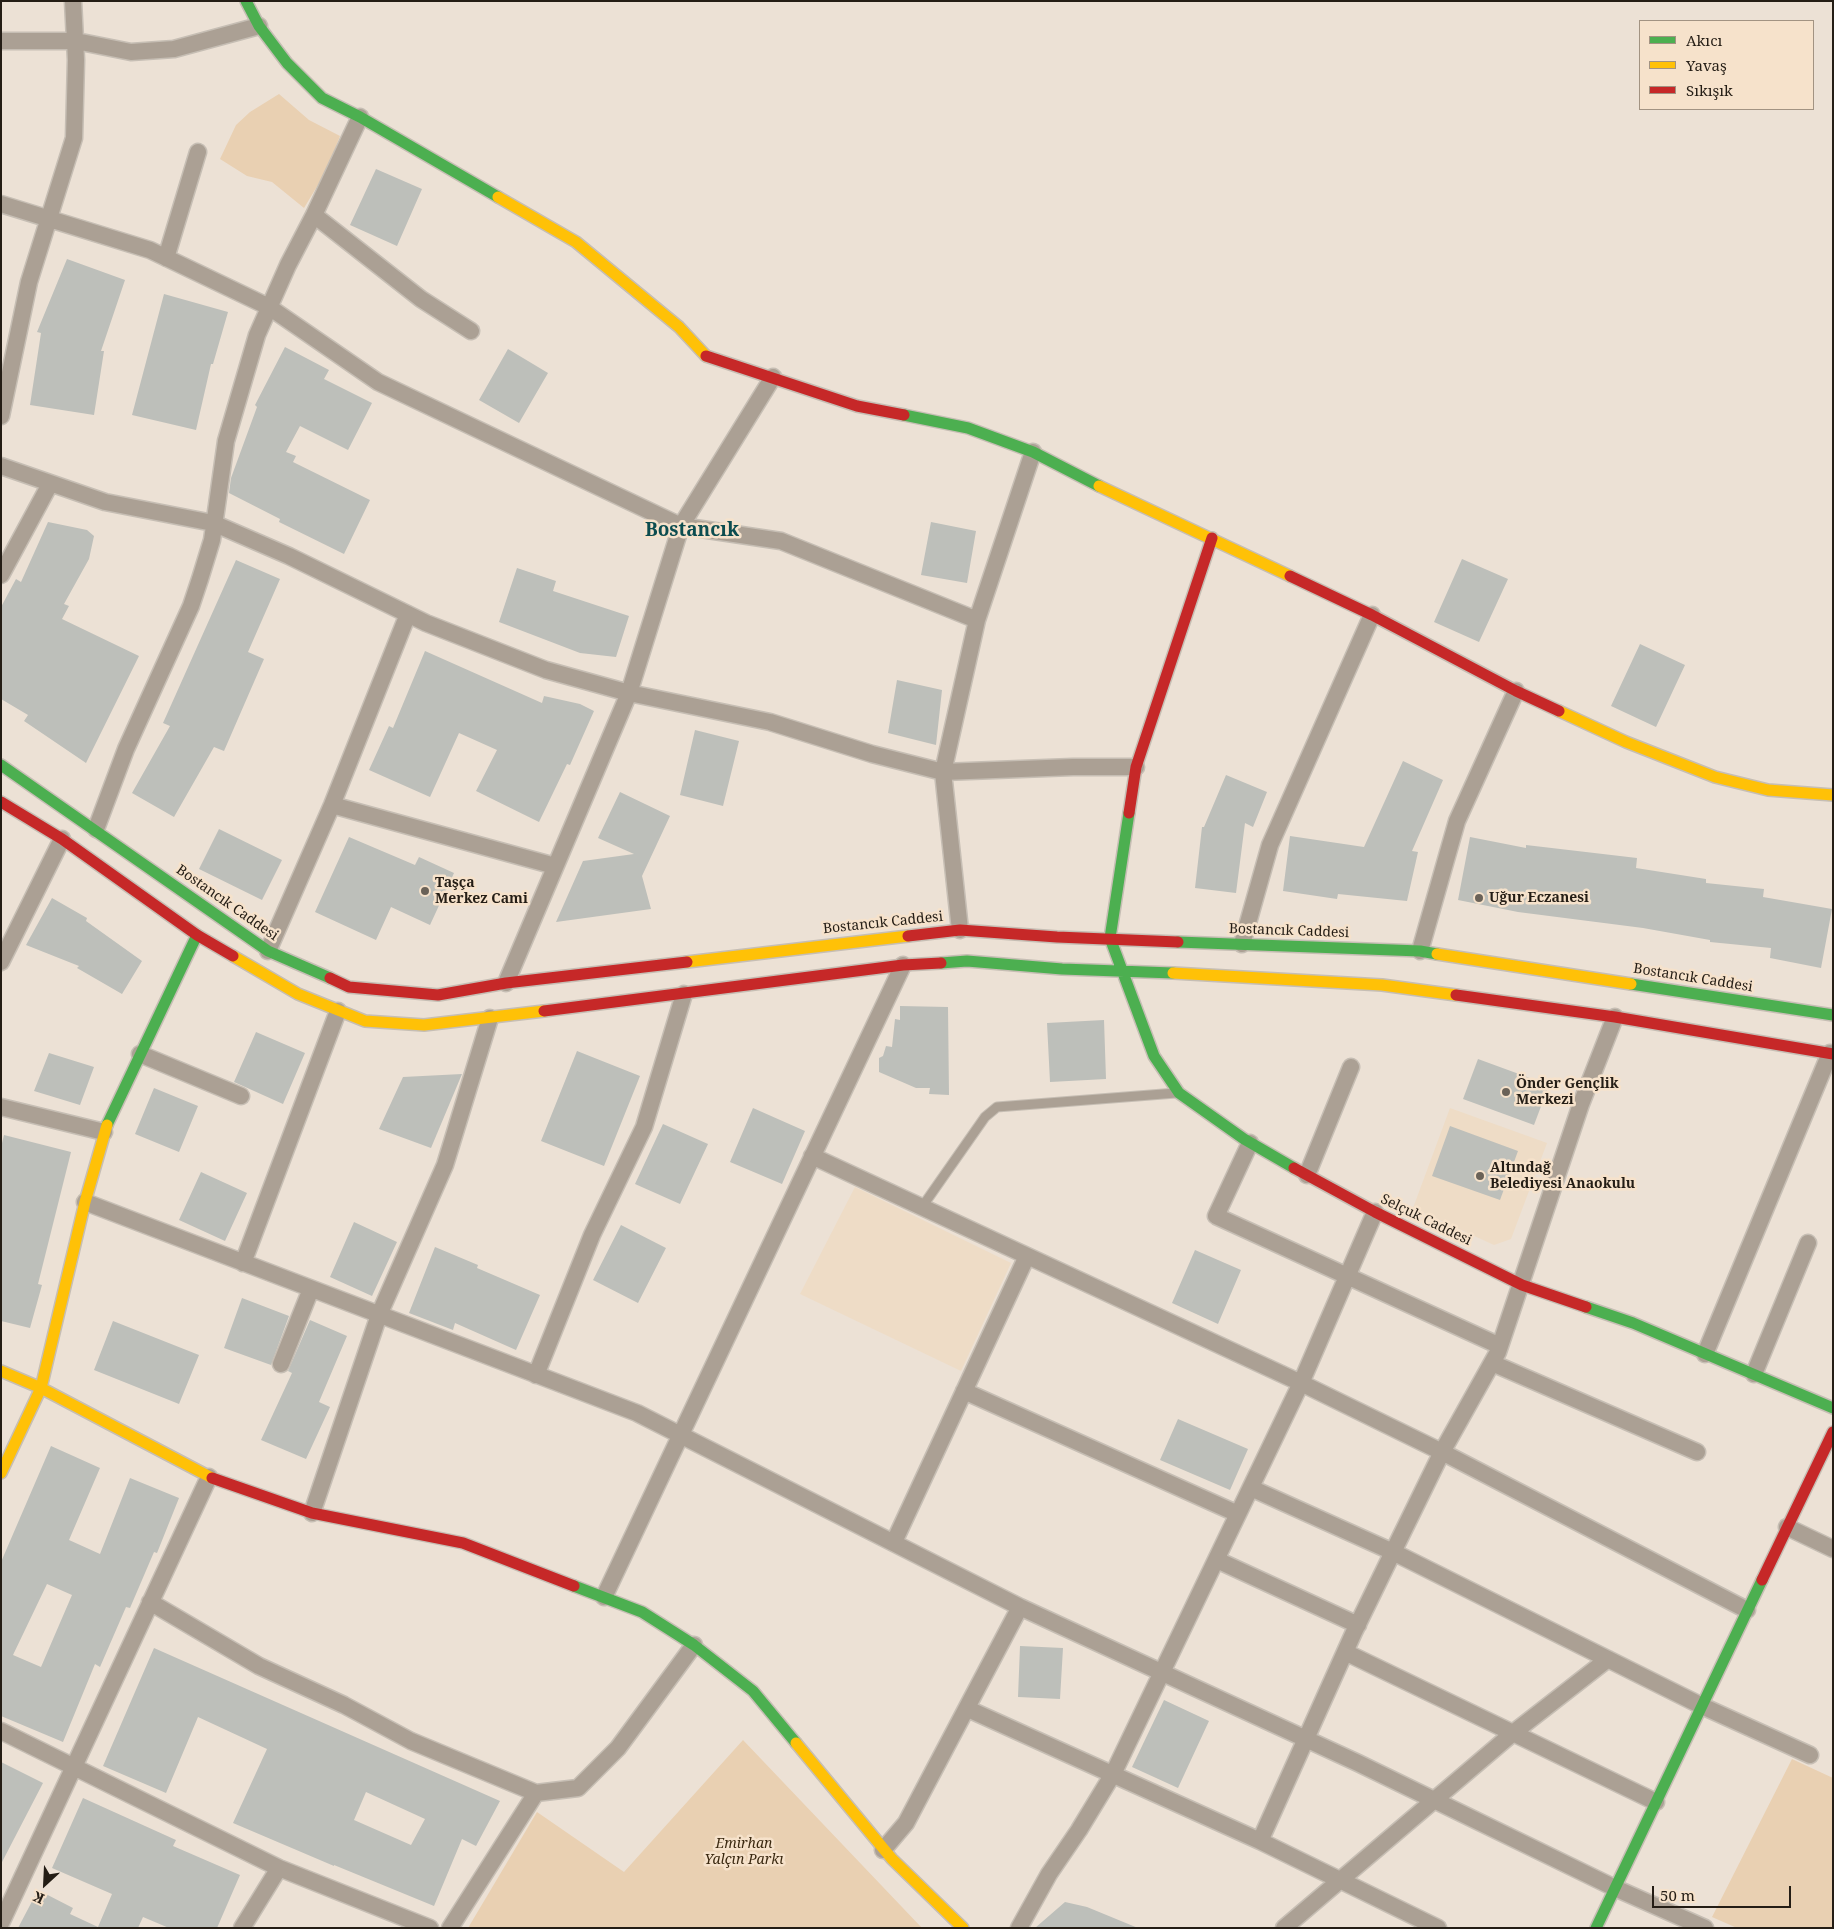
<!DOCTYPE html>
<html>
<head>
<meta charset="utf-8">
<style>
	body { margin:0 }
	#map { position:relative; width:1834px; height:1929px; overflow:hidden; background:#ece1d5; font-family:"Noto Serif",serif }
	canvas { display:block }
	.frame { position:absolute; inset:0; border:2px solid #241d15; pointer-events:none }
	.legend { position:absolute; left:1639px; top:20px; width:175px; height:90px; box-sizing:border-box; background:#f6e2cb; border:1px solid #a29382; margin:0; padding:6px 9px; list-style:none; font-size:15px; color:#241d15 }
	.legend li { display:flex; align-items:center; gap:10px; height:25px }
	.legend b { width:25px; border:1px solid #a29382 }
	.north { position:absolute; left:20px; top:1859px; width:50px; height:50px; -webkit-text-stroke:4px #f6e2cb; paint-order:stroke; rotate:205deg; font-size:14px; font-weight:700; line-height:20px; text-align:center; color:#241d15 }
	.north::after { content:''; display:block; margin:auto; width:18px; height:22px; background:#241d15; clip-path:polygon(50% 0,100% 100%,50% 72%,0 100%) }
	.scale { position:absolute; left:1652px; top:1886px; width:139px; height:22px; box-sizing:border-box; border:2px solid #241d15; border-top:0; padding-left:6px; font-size:15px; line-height:18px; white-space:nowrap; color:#241d15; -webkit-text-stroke:4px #f6e2cb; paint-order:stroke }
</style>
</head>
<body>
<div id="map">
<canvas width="1834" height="1929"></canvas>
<div class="frame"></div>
<ul class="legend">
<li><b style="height:6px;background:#4caf50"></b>Akıcı</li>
<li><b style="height:6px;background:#ffc107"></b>Yavaş</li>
<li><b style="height:6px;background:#c62828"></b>Sıkışık</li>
</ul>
<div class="north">K</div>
<div class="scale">50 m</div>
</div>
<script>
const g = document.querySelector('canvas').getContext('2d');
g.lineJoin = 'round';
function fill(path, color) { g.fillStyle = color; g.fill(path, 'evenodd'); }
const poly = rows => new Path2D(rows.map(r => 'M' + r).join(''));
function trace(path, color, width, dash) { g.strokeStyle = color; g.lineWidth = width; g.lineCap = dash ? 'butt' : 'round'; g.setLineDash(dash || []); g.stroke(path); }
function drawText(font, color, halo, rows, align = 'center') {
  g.font = font + ' "Noto Serif",serif'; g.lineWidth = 5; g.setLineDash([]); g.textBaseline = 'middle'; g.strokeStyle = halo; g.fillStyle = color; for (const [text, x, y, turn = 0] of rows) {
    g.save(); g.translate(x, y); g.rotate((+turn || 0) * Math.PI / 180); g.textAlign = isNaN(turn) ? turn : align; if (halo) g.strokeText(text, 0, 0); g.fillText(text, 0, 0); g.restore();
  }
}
const built = poly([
	[1450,1108,1547,1143,1511,1239,1494,1245,1413,1208],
	[855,1187,1011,1263,961,1371,800,1294]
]);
const green = poly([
	[279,94,309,120,340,136,327,170,304,208,272,182,247,176,220,159,236,125,250,112],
	[743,1740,922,1928,468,1928,537,1812,624,1872],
	[1792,1759,1833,1778,1833,1928,1737,1928,1712,1917]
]);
const building = poly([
	[376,169,422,189,397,246,350,225],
	[67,259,125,280,101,351,104,351,94,415,30,405,41,333,37,332],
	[164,294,228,312,213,364,211,364,196,430,132,415],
	[285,347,329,370,324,379,372,403,348,450,300,426,286,452,296,456,293,462,370,500,344,554,279,522,280,519,229,493,231,478,257,407,255,405],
	[508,349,548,373,519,423,479,400],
	[48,522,87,530,94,536,89,559,64,604,69,606,62,619,139,656,86,763,24,721,28,715,1,699,1,607,16,579,21,582],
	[931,522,976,531,967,583,921,575],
	[1462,559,1508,579,1479,642,1434,622],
	[236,560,280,579,248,652,264,659,224,751,214,747,174,817,132,793,170,726,163,723],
	[517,568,556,581,553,591,629,616,616,657,580,653,499,622],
	[1640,644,1685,665,1656,727,1611,706],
	[425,651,542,703,544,696,580,704,594,711,570,765,567,764,539,822,476,791,497,750,459,733,430,797,369,770,389,726,393,728],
	[897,680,942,690,936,745,888,733],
	[695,730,739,741,723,806,680,795],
	[1403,761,1443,780,1412,851,1418,852,1407,901,1338,894,1337,899,1283,891,1290,836,1364,847],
	[1226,775,1267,792,1253,827,1245,823,1236,893,1195,888,1202,827,1204,827],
	[620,792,670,816,642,876,651,909,556,922,583,861,634,854,598,838],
	[219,829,282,860,262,900,199,869],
	[349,837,415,865,419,857,454,873,430,925,391,907,376,940,315,912],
	[1470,837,1526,848,1526,845,1637,858,1636,868,1706,879,1706,883,1764,889,1763,897,1832,909,1821,968,1770,958,1771,948,1710,942,1710,940,1643,928,1518,912,1458,900],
	[52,898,87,918,86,921,142,961,122,994,77,968,79,966,26,945],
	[900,1006,948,1007,949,1095,929,1094,930,1088,916,1088,879,1072,879,1058,883,1056,886,1046,892,1047,895,1019,900,1020],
	[1104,1020,1106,1079,1050,1082,1047,1023],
	[256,1032,305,1053,283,1104,234,1082],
	[577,1051,640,1076,604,1166,541,1141],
	[49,1053,94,1067,80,1105,34,1091],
	[1478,1059,1549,1085,1534,1125,1463,1099],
	[462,1074,431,1148,379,1129,403,1077],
	[154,1088,198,1106,179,1152,135,1134],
	[753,1108,805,1131,782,1184,730,1162],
	[663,1124,708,1144,680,1204,635,1184],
	[1450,1126,1518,1151,1500,1200,1432,1176],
	[4,1135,71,1152,38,1284,42,1285,30,1328,1,1321,1,1147],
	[201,1172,247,1193,225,1241,179,1220],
	[354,1222,397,1242,372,1296,330,1277],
	[621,1225,666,1248,638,1303,593,1280],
	[435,1247,478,1265,477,1268,540,1295,516,1350,455,1323,453,1330,409,1313],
	[1195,1250,1241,1270,1218,1324,1172,1303],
	[242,1298,289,1316,271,1365,224,1348],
	[310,1320,347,1336,319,1402,330,1407,306,1459,261,1440,292,1373,288,1371],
	[113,1321,199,1355,179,1404,94,1370],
	[1178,1419,1248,1449,1230,1490,1160,1460],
	[51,1446,100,1468,69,1540,100,1554,130,1478,179,1498,157,1553,154,1552,130,1608,126,1607,100,1667,95,1664,63,1742,1,1716,1,1562],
	[47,1584,72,1595,41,1667,13,1655],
	[1020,1646,1063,1648,1060,1699,1018,1697],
	[154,1648,500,1801,476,1846,462,1839,434,1906,334,1865,334,1866,233,1823,267,1749,198,1717,166,1793,103,1766],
	[366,1792,425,1819,411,1845,354,1820],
	[1164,1700,1209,1721,1178,1788,1132,1767],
	[1,1762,43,1783,1,1864],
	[83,1798,176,1840,173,1846,240,1875,217,1928,169,1928,143,1917,138,1928,18,1928,38,1890,73,1908,70,1914,98,1927,112,1894,52,1868],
	[1065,1902,1087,1907,1138,1928,1035,1928]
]);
const lane = poly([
	[922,1207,985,1117,997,1107,1176,1093]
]);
const street = poly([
	[1,41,76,41,131,52,174,49,259,26],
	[1,204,150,250,269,307,378,382,681,526,781,541,977,620],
	[314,215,421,299,471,331],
	[166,258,198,152],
	[1,416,29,282,74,138,76,60,73,1],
	[1,466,105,502,213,523,289,556,426,623,546,670,629,693,770,722,872,754,943,772,1073,767,1136,767],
	[1,575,50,484],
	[332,805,555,866],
	[96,829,126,749,191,606,200,579,212,540,226,441,257,335,288,265,314,215,360,117],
	[960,930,943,772,977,620,1033,452],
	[1242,944,1270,845,1372,615],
	[268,951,332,805,408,614],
	[1420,951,1457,821,1516,691],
	[1,962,62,839],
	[506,983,629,693,681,526,773,377],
	[140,1054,241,1096],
	[1,1107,104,1132],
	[1250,1143,1216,1216,1500,1346],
	[812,1156,1301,1383,1442,1452,1747,1610],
	[1307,1175,1351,1067],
	[85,1202,637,1413,1020,1607,1358,1763,1615,1888,1705,1928],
	[243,1263,338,1011],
	[1705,1354,1830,1053],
	[1492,1363,1697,1452],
	[281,1364,311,1289],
	[1754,1374,1808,1243],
	[536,1375,592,1235,644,1127,684,994],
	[964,1391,1238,1514],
	[1251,1488,1393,1552,1702,1706,1810,1755],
	[312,1513,379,1315,445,1165,490,1018],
	[1787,1527,1833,1549],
	[894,1542,1027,1256],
	[1217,1560,1358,1625],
	[604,1597,903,965],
	[150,1602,259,1666,344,1705,411,1741,536,1793],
	[1345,1652,1656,1802],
	[968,1709,1260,1841,1438,1928],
	[1,1731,279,1868,430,1928],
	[1260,1841,1354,1632,1393,1552,1442,1452,1498,1352,1581,1104,1615,1017],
	[883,1850,906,1823,1020,1607],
	[1,1923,209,1477],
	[242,1928,279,1868],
	[450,1928,536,1793,578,1788,618,1748,694,1645],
	[1019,1928,1049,1874,1079,1830,1113,1774,1301,1383,1375,1212],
	[1284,1928,1513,1733,1608,1659]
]);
const fast = poly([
	[246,1,259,26,287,63,322,98,360,117,498,197],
	[904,415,968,428,1033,452,1099,486],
	[1,765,268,951,330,978],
	[1129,813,1110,938,1154,1056,1179,1093,1244,1139,1294,1168],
	[1178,942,1420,951,1437,954],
	[941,963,967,961,1062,969,1173,973],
	[1631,984,1833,1015],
	[107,1125,197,935],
	[1586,1307,1633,1323,1833,1408],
	[574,1586,642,1612,694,1645,753,1691,796,1743],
	[1596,1928,1762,1580]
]);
const slow = poly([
	[498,197,576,242,679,327,706,356],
	[1099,486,1290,576],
	[1559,711,1626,742,1715,777,1768,790,1833,795],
	[1437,954,1631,984],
	[233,956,298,994,365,1021,424,1025,544,1011],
	[687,962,908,936],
	[1173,973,1382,985,1456,995],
	[1,1371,41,1388,212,1478],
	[1,1473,41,1388,85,1202,107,1125],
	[796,1743,892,1859,963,1928]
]);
const jam = poly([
	[706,356,857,406,904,415],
	[1290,576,1372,615,1516,691,1559,711],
	[1,802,62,839,197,935,233,956],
	[1129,813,1136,767,1212,538],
	[908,936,960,930,1057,937,1178,942],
	[330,978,349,987,438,995,506,983,687,962],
	[1456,995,1615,1017,1833,1054],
	[544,1011,903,965,941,963],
	[1294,1168,1375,1212,1522,1285,1586,1307],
	[212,1478,312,1513,463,1543,574,1586],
	[1762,1580,1833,1432]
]);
const markers = [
	[425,891,5,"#6a6258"],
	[1479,898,5,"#6a6258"],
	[1506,1092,5,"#6a6258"],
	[1480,1176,5,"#6a6258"]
];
const poiNames = [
	["Taşça",435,883],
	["Merkez Cami",435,899],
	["Uğur Eczanesi",1489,898],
	["Önder Gençlik",1516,1084],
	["Merkezi",1516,1100],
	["Altındağ",1490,1168],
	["Belediyesi Anaokulu",1490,1184]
];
const streetNames = [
	["Bostancık Caddesi",227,903,35],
	["Bostancık Caddesi",883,923,-6],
	["Bostancık Caddesi",1289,931,2],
	["Bostancık Caddesi",1693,978,9],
	["Selçuk Caddesi",1426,1220,26]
];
const parkNames = [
	["Emirhan",744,1844],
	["Yalçın Parkı",744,1860]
];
const districtNames = [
	["Bostancık",692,531]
];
fill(built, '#eedcc6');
fill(green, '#e9d0b2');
fill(building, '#bdbfba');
trace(lane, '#c6beb4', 11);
trace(street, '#c6beb4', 19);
trace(fast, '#c6beb4', 14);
trace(slow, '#c6beb4', 14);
trace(jam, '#c6beb4', 14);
trace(lane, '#aba094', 9);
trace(street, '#aba094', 16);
trace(fast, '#4caf50', 11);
trace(slow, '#ffc107', 11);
trace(jam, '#c62828', 11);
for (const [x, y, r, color] of markers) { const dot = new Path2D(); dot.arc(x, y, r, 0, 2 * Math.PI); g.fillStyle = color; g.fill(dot); trace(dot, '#f6e2cb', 2); }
drawText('bold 14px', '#241d15', '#f6e2cb', poiNames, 'left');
drawText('14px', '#241d15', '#f6e2cb', streetNames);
drawText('italic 14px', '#3a2810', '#f6e2cb', parkNames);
drawText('bold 19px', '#0c4c4f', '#f6e2cb', districtNames);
</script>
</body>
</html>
